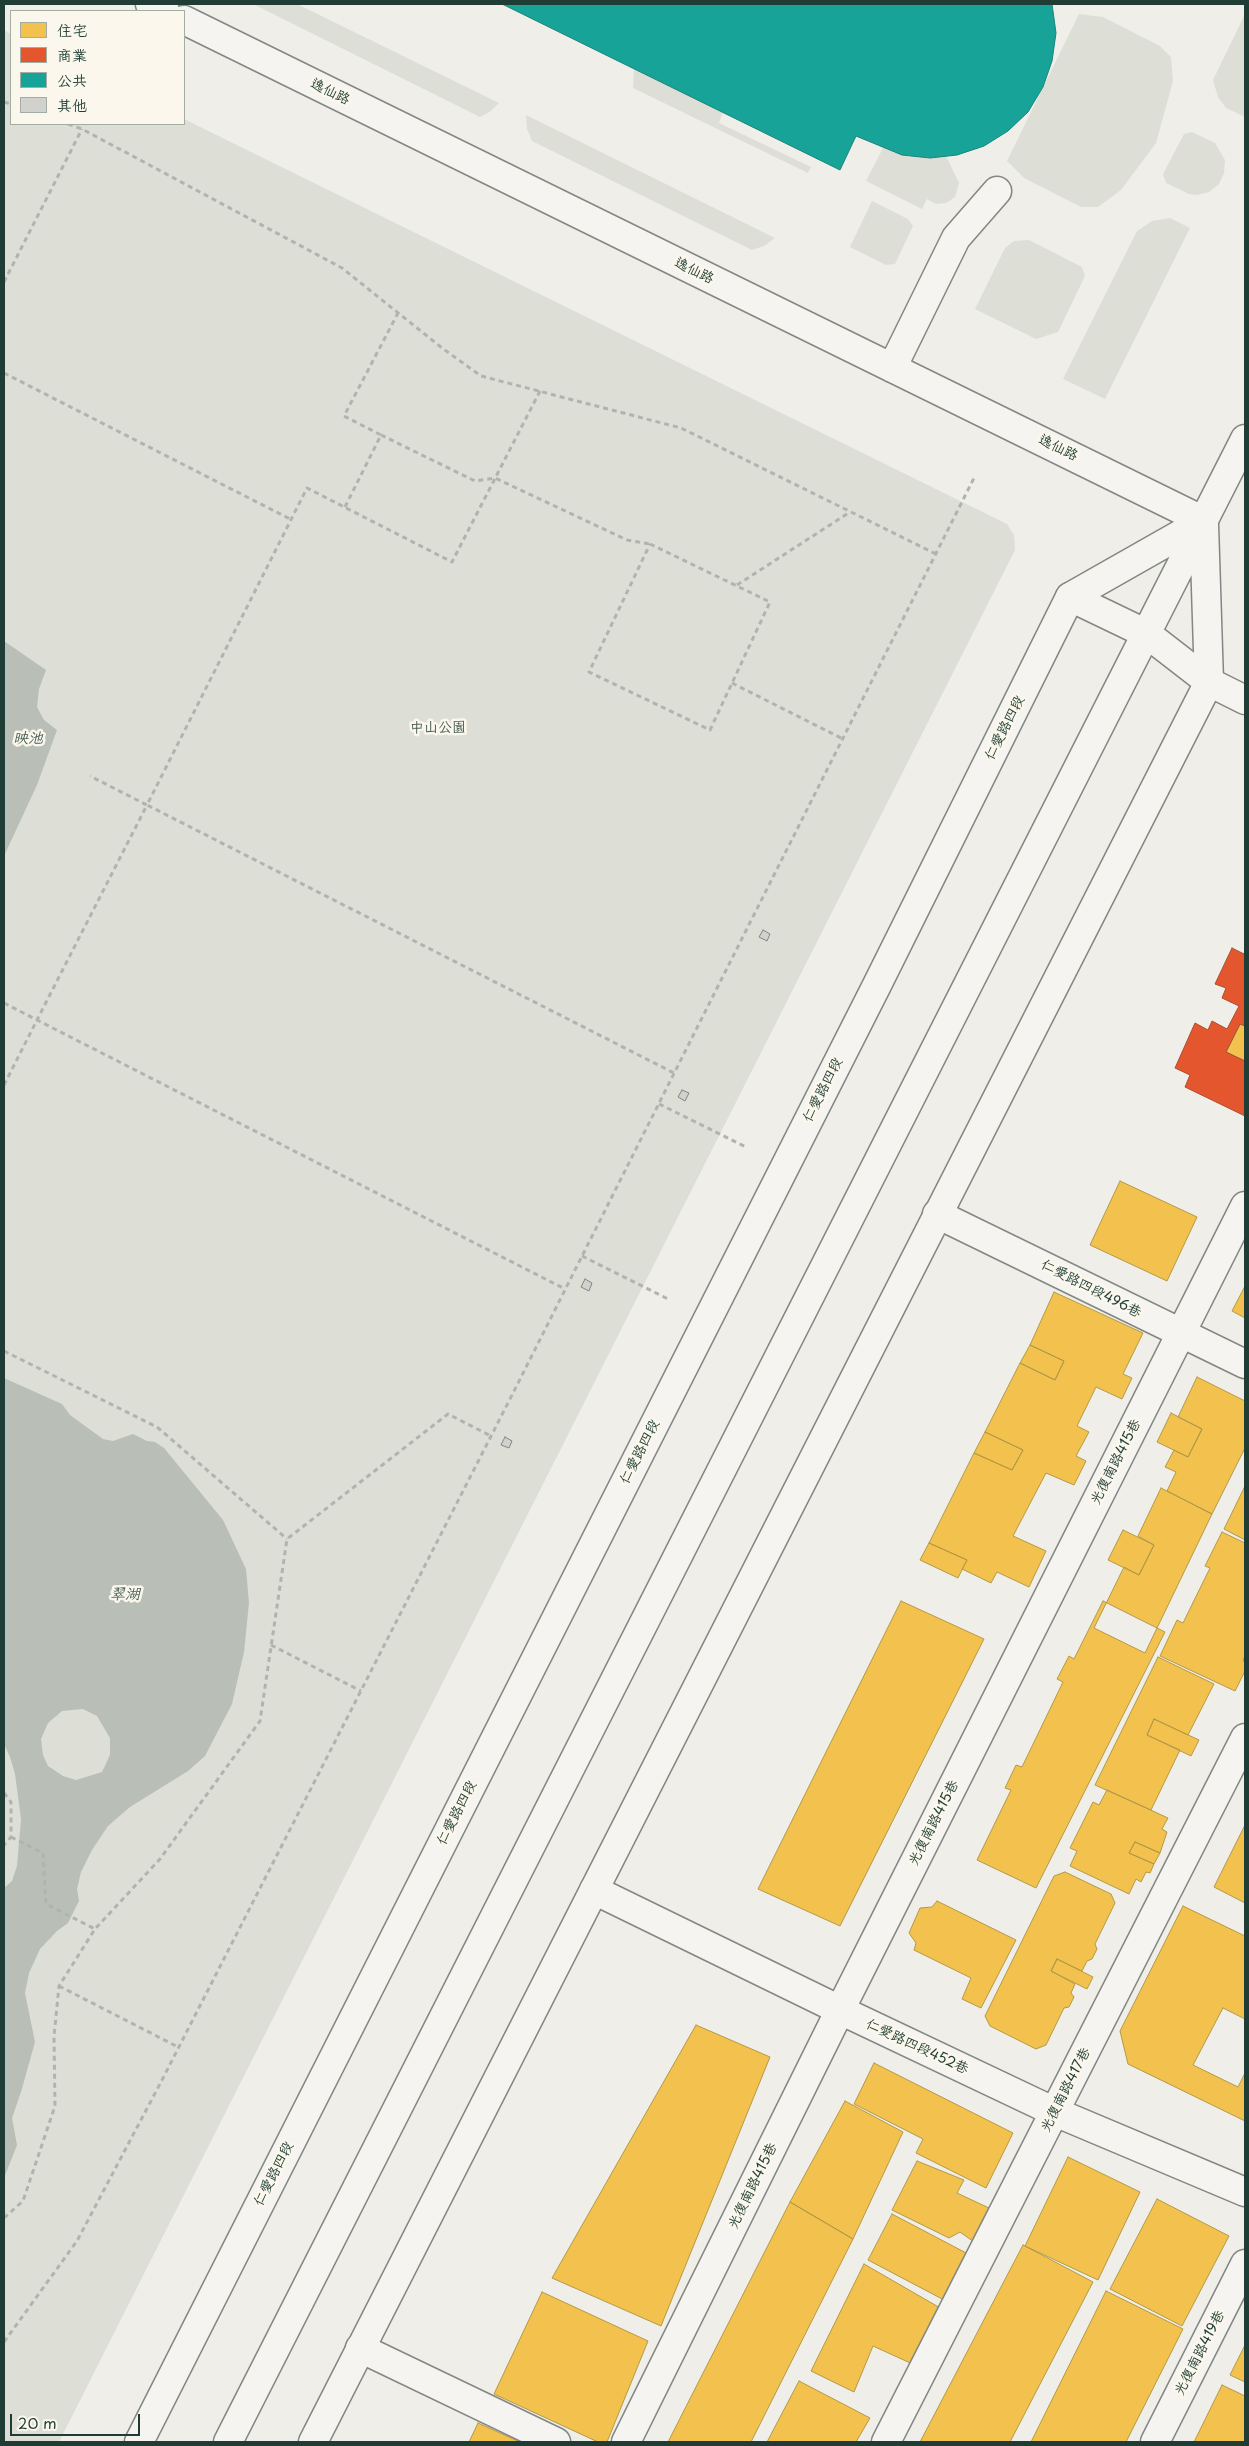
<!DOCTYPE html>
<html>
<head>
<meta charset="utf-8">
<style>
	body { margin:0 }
	#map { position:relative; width:1249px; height:2446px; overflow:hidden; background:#efeee8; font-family:"Playpen Sans","LXGW WenKai TC",sans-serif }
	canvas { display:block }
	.frame { position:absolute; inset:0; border:5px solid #1f3d34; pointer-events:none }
	.legend { position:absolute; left:10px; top:10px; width:175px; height:115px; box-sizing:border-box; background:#fbf7ec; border:1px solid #a3ada2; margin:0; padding:6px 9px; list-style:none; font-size:15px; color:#1f3d34 }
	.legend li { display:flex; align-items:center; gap:10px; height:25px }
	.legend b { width:25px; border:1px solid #a3ada2 }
	.scale { position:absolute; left:10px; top:2414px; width:130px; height:22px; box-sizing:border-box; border:2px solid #1f3d34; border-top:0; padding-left:6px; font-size:15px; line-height:18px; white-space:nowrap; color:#1f3d34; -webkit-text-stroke:4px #fbf7ec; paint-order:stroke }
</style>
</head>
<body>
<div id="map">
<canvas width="1249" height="2446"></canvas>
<div class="frame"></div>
<ul class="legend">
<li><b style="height:14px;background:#f2c14e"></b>住宅</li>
<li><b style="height:14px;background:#e4572e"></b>商業</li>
<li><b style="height:14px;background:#17a398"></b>公共</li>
<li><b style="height:14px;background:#d1d1cd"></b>其他</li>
</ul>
<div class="scale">20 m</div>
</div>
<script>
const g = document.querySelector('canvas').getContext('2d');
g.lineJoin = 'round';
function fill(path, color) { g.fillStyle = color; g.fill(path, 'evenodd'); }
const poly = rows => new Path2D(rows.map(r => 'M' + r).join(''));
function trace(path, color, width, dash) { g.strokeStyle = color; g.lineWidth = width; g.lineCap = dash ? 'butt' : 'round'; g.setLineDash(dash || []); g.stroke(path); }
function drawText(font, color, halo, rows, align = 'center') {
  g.font = font + ' "Playpen Sans","LXGW WenKai TC",sans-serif'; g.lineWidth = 5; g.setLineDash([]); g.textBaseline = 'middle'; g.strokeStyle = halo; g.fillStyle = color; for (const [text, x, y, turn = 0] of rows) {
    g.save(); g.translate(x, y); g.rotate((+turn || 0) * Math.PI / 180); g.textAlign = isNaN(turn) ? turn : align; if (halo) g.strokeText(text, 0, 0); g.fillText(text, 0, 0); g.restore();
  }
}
const green = poly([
	[253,4,297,4,499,103,491,111,480,117],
	[1079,14,1103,17,1160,46,1171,57,1173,81,1156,143,1121,190,1098,207,1081,207,1024,178,1007,161],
	[1245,14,1245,117,1226,108,1218,97,1213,80],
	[4,30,11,34,11,124,184,124,184,119,1007,524,1014,535,1015,550,59,2442,4,2442],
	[634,69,723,112,719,123,811,167,808,173,633,88],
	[526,115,775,238,764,246,752,250,532,141,527,129],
	[1192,132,1215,143,1225,160,1224,173,1219,184,1209,192,1197,195,1189,194,1166,183,1163,174,1184,134],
	[883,148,902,155,930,158,946,156,959,183,955,197,946,203,936,204,927,199,922,209,866,181],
	[872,201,908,219,913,226,895,264,886,265,850,247],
	[1170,218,1190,228,1105,399,1063,379,1137,231,1152,221],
	[1029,240,1082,267,1085,276,1058,332,1036,339,975,309,1005,248,1014,241]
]);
const water = poly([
	[4,641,46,670,39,689,37,707,44,720,57,730,37,785,4,856],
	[4,1378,62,1404,70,1415,103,1439,113,1441,133,1434,147,1441,155,1442,164,1448,223,1520,246,1569,249,1603,244,1652,232,1704,205,1756,188,1771,130,1807,108,1826,92,1850,81,1872,77,1889,79,1901,68,1923,57,1931,40,1949,29,1973,25,1993,35,2042,21,2092,12,2118,17,2145,4,2178,4,1888,12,1881,17,1866,21,1819,15,1774,10,1757,4,1744],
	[83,1709,97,1716,110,1738,110,1755,102,1772,76,1780,63,1776,48,1766,43,1755,41,1739,48,1723,62,1711]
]);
const homes = poly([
	[1240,1024,1245,1026,1245,1061,1226,1052,1240,1024],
	[1120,1181,1197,1217,1167,1281,1090,1245,1120,1181],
	[1245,1286,1245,1318,1232,1311,1245,1286],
	[1054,1292,1143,1333,1123,1374,1132,1378,1122,1399,1096,1387,1077,1426,1089,1432,1076,1456,1086,1461,1074,1485,1046,1473,1013,1536,1046,1551,1029,1587,997,1572,991,1583,962,1569,967,1560,929,1543,974,1453,1012,1470,1023,1450,985,1432,1020,1363,1055,1380,1064,1361,1030,1345,1054,1292],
	[1030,1345,1064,1361,1055,1380,1020,1363,1030,1345],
	[1197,1377,1245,1401,1245,1448,1212,1514,1167,1491,1176,1472,1165,1467,1174,1450,1188,1457,1202,1429,1178,1417,1197,1377],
	[1171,1413,1202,1429,1188,1457,1157,1442,1171,1413],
	[985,1432,1023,1450,1012,1470,974,1453,985,1432],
	[1245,1486,1245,1540,1224,1529,1245,1486],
	[1161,1488,1212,1514,1145,1653,1094,1628,1124,1567,1139,1575,1154,1545,1138,1536,1161,1488],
	[1123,1530,1154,1545,1139,1575,1108,1560,1123,1530],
	[1222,1532,1245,1543,1245,1655,1243,1661,1245,1662,1245,1671,1235,1691,1160,1656,1177,1620,1183,1623,1210,1568,1205,1566,1222,1532],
	[929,1543,967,1560,958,1578,920,1560,929,1543],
	[901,1601,984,1639,840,1926,758,1889,901,1601],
	[1103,1601,1165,1632,1036,1888,977,1860,1011,1790,1005,1788,1016,1765,1022,1767,1063,1682,1057,1679,1069,1656,1074,1659,1103,1601],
	[1158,1657,1214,1684,1188,1735,1154,1719,1147,1735,1180,1750,1151,1810,1095,1785,1158,1657],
	[1154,1719,1199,1740,1191,1756,1147,1735,1154,1719],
	[1107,1790,1168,1818,1162,1829,1167,1832,1160,1853,1135,1842,1129,1853,1154,1864,1150,1873,1146,1872,1141,1882,1136,1879,1129,1894,1070,1866,1077,1851,1070,1848,1093,1802,1099,1805,1107,1790],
	[1245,1825,1245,1903,1214,1887,1245,1825],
	[1135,1842,1160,1853,1154,1864,1129,1853,1135,1842],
	[1065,1872,1111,1894,1115,1903,1095,1944,1097,1949,1092,1959,1087,1961,1082,1971,1057,1959,1051,1971,1075,1984,1071,1993,1074,1997,1069,2007,1064,2008,1046,2045,1036,2049,990,2026,985,2016,1054,1876,1065,1872],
	[937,1901,1016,1940,981,2008,962,1999,971,1978,914,1950,916,1943,909,1933,920,1908,932,1907,937,1901],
	[1183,1906,1245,1936,1245,2121,1128,2064,1120,2031,1183,1906],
	[1057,1959,1093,1977,1087,1989,1051,1971,1057,1959],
	[1223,2008,1245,2019,1245,2073,1238,2087,1193,2065,1223,2008],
	[696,2025,770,2057,661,2326,552,2278,696,2025],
	[874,2063,1013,2133,986,2188,916,2153,923,2139,854,2104,874,2063],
	[845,2101,903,2132,853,2239,790,2202,845,2101],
	[1068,2157,1140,2192,1098,2280,1025,2246,1068,2157],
	[917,2161,964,2180,957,2193,989,2208,974,2242,960,2232,949,2238,892,2210,917,2161],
	[1157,2199,1229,2236,1182,2326,1110,2289,1157,2199],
	[790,2202,853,2239,751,2442,668,2442,790,2202],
	[892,2214,970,2255,946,2301,868,2260,892,2214],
	[1023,2245,1093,2282,1010,2442,920,2442,1023,2245],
	[864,2264,942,2309,919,2367,873,2346,854,2392,811,2371,864,2264],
	[1106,2291,1183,2329,1126,2442,1031,2442,1106,2291],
	[542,2292,648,2341,607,2442,598,2442,494,2394,542,2292],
	[1245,2345,1245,2382,1230,2375,1245,2345],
	[799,2381,870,2418,856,2442,767,2442,799,2381],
	[1222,2385,1245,2396,1245,2442,1194,2442,1222,2385],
	[478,2423,520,2442,469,2442,478,2423]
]);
const shops = poly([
	[1232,948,1244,954,1245,950,1245,1026,1240,1024,1226,1052,1245,1061,1245,1116,1185,1087,1190,1075,1175,1068,1195,1023,1208,1030,1212,1021,1227,1029,1239,1006,1222,998,1226,988,1215,984,1232,948]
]);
const public = poly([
	[502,4,1052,4,1056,33,1052,61,1043,87,1028,112,1008,131,984,146,957,155,930,158,902,155,856,136,840,170,502,4]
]);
const building = poly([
	[763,930,770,934,767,941,759,937,763,930],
	[682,1090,689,1093,685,1101,678,1097,682,1090],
	[585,1279,592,1283,589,1291,581,1287,585,1279],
	[505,1437,512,1441,509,1448,501,1445,505,1437]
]);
const path = poly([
	[4,102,11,104],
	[68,124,82,129,342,268,442,348,481,376,681,428,936,554],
	[4,282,82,129],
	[4,373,292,520],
	[540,391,452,562,307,488,147,805,674,1073],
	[381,435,475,481,495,478,627,540,650,544],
	[345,507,381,435,344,416,398,313],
	[650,544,770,602,710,730,589,672,650,544],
	[737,585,850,512],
	[732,683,843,739],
	[4,1003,37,1020,147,805,90,776],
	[4,1085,37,1020,565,1289],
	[659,1104,746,1147],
	[582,1256,670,1300],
	[4,1351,157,1427,287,1539],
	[271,1645,361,1691],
	[4,1793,11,1802,11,1837,4,1845],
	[11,1837,43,1853,46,1904,95,1929],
	[59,1986,178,2047],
	[4,2218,23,2201,55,2106,54,2036,59,1986,95,1929,160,1859,260,1721,287,1539,448,1414,491,1436],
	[4,2342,77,2241,161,2082,509,1401,974,478]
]);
const minor = poly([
	[150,4,165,11],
	[184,20,1204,521],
	[892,368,956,238,997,191],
	[1070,597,1147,634,1209,682,1245,700],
	[937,1214,1245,1364],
	[594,1890,840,2010,1055,2112,1245,2192],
	[360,2348,556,2442],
	[626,2442,840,2010,1245,1206],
	[886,2442,1245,1738],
	[1155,2442,1245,2264]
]);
const major = poly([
	[139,2442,877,985,1070,597,1204,521],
	[228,2442,1245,439],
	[313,2442,1209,682,1204,525]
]);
const streetNames = [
	["逸仙路",330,92,26],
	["逸仙路",694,271,26],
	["逸仙路",1058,448,26],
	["仁愛路四段",1005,728,-63],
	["仁愛路四段",823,1090,-63],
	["仁愛路四段496巷",1091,1289,27],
	["仁愛路四段",640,1452,-63],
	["光復南路415巷",1116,1462,-63],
	["仁愛路四段",457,1813,-63],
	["光復南路415巷",934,1823,-63],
	["仁愛路四段452巷",917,2047,25],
	["光復南路417巷",1066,2090,-63],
	["仁愛路四段",274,2174,-63],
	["光復南路415巷",753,2186,-64],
	["光復南路419巷",1200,2353,-63]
];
const parkNames = [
	["中山公園",438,728]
];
const waterNames = [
	["映池",28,739],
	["翠湖",125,1595]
];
fill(green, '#dddfd6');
fill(water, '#b9bfb6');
fill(homes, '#f2c14e');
trace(homes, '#b39946', 1);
fill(shops, '#e4572e');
trace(shops, '#a94f30', 1);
fill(public, '#17a398');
trace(public, '#19847a', 1);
fill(building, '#d1d1cd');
trace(building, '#828783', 1);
trace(minor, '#828783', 31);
trace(major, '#828783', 31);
trace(path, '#b1b3b0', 3, [5, 4]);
trace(minor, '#f5f4f0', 28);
trace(major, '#f5f4f0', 28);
drawText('14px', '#1f3d34', '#fbf7ec', streetNames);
drawText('14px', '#425b52', '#fbf7ec', parkNames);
drawText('italic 15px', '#465e55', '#fbf7ec', waterNames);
</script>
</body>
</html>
